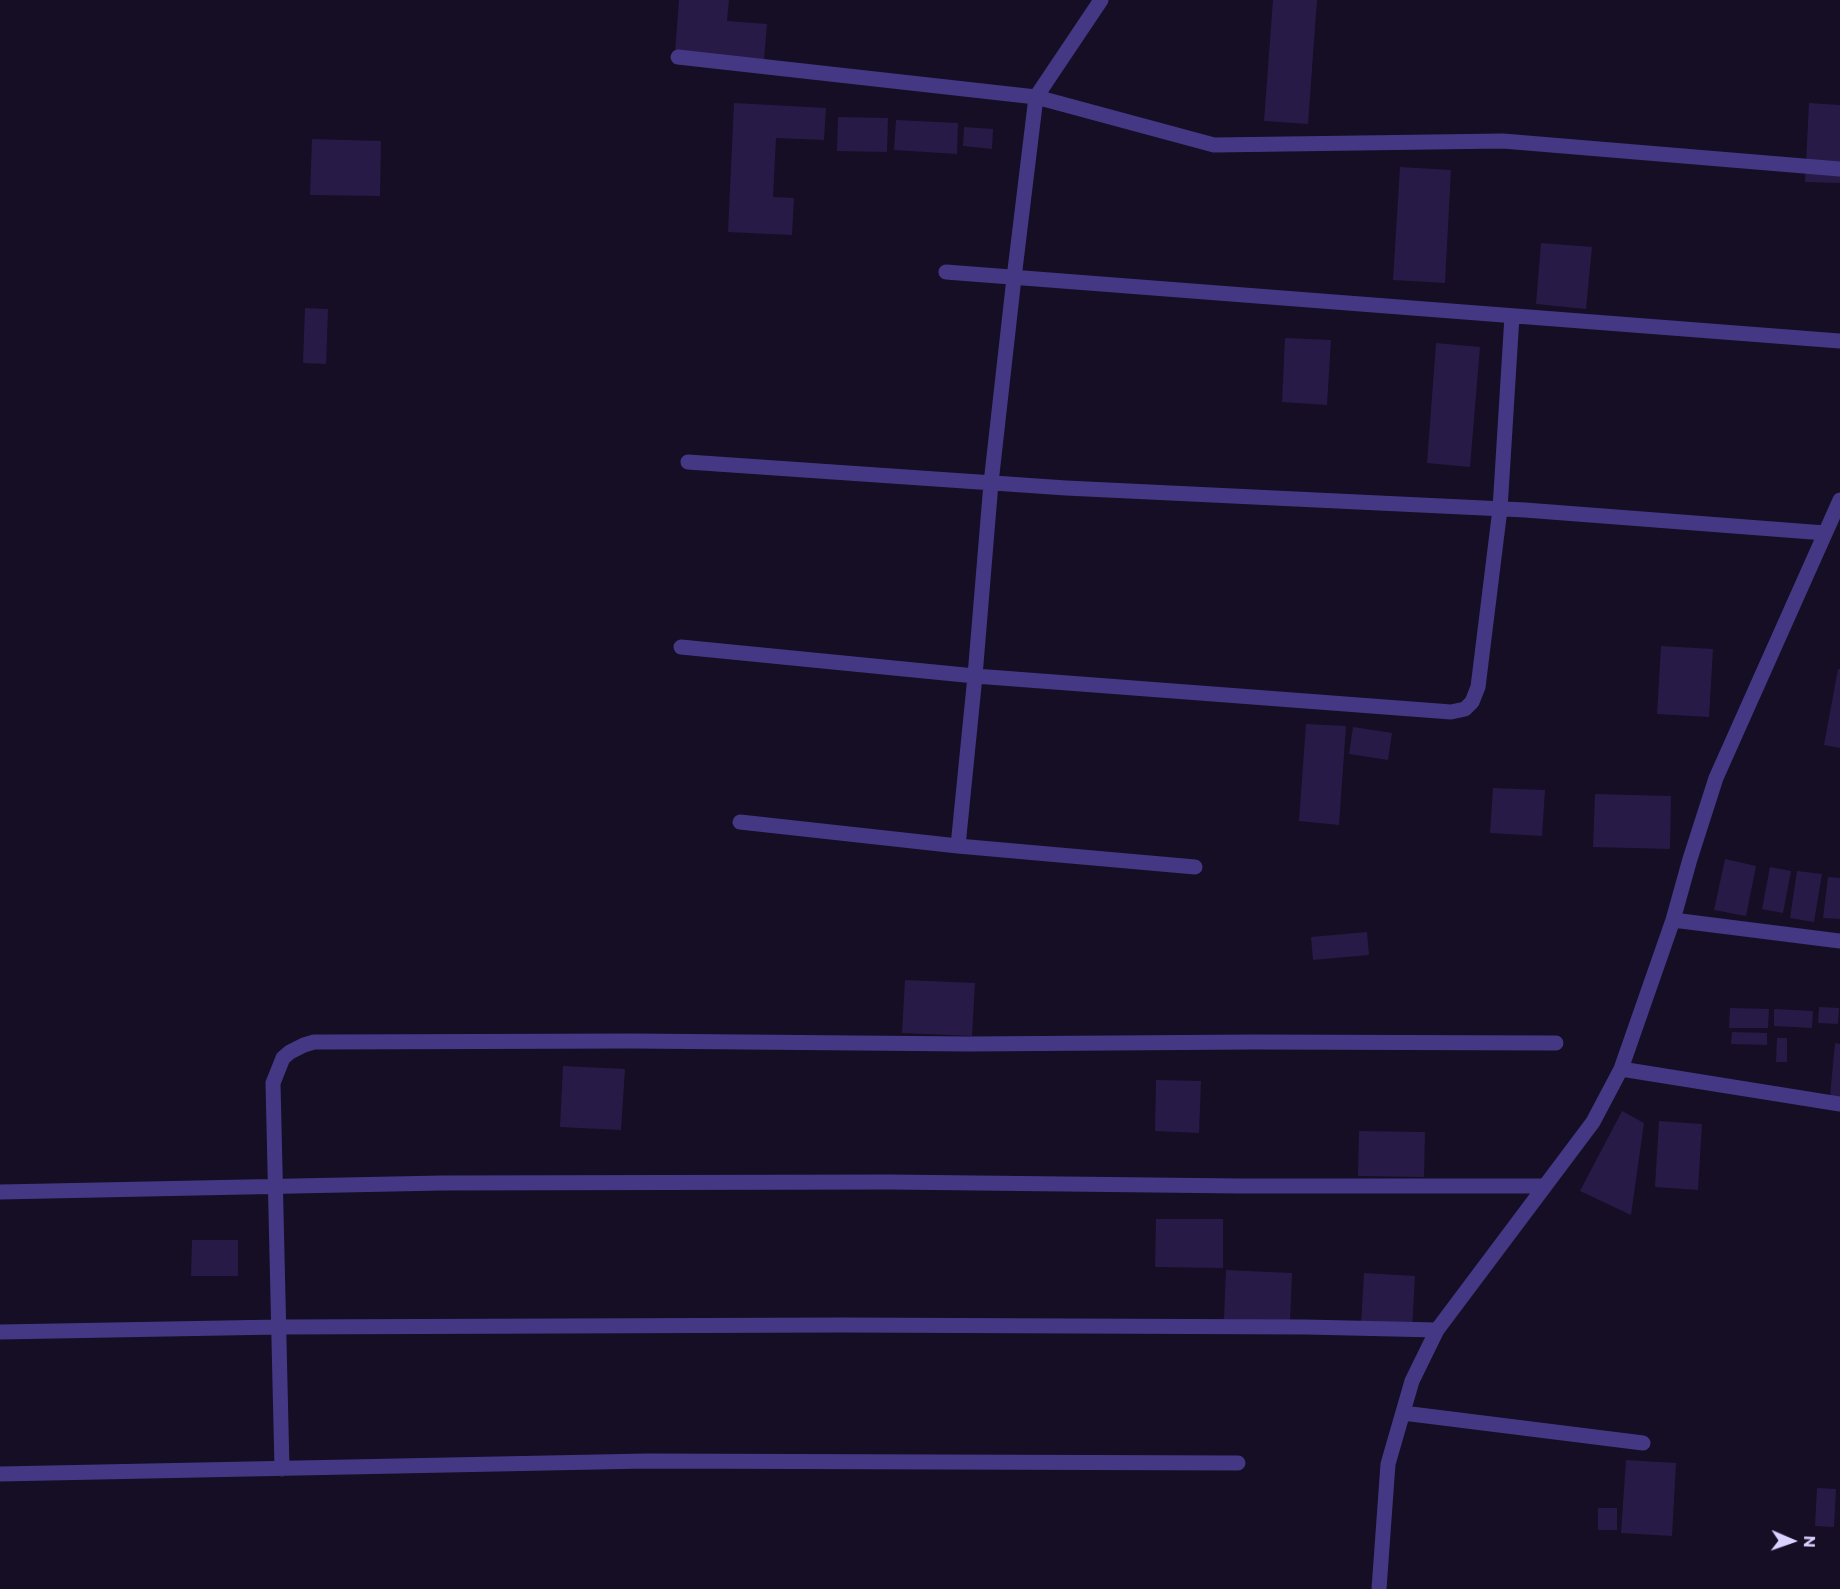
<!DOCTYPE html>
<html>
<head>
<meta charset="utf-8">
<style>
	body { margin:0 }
	#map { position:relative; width:1840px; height:1589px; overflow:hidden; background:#150e25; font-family:Commissioner,sans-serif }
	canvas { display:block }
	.north { position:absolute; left:1762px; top:1511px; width:60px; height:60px; -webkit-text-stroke:4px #150e25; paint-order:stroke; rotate:92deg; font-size:16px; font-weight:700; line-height:24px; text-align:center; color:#dcd2ff }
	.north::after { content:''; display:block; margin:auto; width:21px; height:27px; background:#dcd2ff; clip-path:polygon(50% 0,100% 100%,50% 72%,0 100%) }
</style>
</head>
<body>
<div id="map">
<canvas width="1840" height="1589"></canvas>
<div class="north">N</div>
</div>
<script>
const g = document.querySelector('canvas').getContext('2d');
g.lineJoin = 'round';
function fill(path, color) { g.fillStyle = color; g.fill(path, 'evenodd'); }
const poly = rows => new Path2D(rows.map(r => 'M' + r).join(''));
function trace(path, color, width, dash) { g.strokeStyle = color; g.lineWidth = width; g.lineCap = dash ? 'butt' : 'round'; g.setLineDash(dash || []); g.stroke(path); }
const building = poly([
	[679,0,729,0,727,21,767,24,764,60,675,53],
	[1273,0,1317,0,1308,124,1264,121],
	[734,103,826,108,824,140,776,138,773,197,794,198,792,235,728,232],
	[1809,103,1840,105,1840,183,1805,182],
	[838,117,888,118,887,152,837,151],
	[896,120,958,123,957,154,894,150],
	[964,127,993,129,992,149,963,146],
	[312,139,381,141,380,196,310,195],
	[1400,167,1451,170,1445,283,1393,280],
	[1541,243,1592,247,1586,309,1536,304],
	[305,308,328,309,326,364,303,363],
	[1285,338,1331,340,1327,405,1282,402],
	[1436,343,1480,347,1470,467,1427,463],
	[1661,646,1713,649,1709,717,1657,714],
	[1838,669,1840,669,1840,748,1824,745],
	[1306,724,1346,726,1339,825,1299,821],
	[1353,727,1392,733,1388,760,1349,754],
	[1493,788,1545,790,1542,836,1490,833],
	[1595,794,1671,796,1670,849,1593,847],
	[1725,859,1756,866,1746,916,1714,910],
	[1770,867,1791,871,1783,913,1762,909],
	[1797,871,1822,874,1814,922,1790,918],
	[1828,877,1840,878,1840,919,1823,918],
	[1367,932,1369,955,1313,960,1311,937],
	[905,980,975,983,972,1036,902,1033],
	[1819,1007,1839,1008,1838,1024,1818,1023],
	[1730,1008,1769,1009,1768,1028,1729,1028],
	[1774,1009,1813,1011,1812,1028,1774,1026],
	[1732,1032,1767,1033,1767,1045,1731,1044],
	[1777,1038,1787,1038,1787,1062,1776,1062],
	[1835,1043,1840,1044,1840,1107,1829,1107],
	[563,1066,625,1069,621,1130,560,1127],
	[1156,1080,1201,1081,1199,1133,1155,1131],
	[1622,1111,1644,1123,1631,1215,1580,1191],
	[1659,1121,1702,1124,1698,1190,1655,1187],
	[1359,1131,1425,1132,1424,1177,1358,1176],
	[1156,1219,1223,1219,1223,1268,1155,1267],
	[192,1240,238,1240,238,1276,191,1276],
	[1226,1270,1292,1273,1290,1322,1224,1319],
	[1364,1273,1415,1276,1412,1329,1361,1326],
	[1626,1460,1676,1463,1672,1536,1621,1533],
	[1817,1488,1836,1489,1834,1527,1815,1526],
	[1598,1508,1617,1508,1617,1530,1598,1530]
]);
const street = poly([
	[678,57,1036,97,1214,145,1503,141,1840,169],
	[946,272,1840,341],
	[688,462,1066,488,1525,510,1825,533],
	[681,647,975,676,1451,712,1465,709,1472,702,1478,687,1500,509,1512,316],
	[740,822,958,846,975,676,991,483,1014,278,1036,97,1101,0],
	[958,846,1195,867],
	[1673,920,1840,941],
	[1621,1069,1840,1104],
	[0,1192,442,1183,889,1182,1240,1186,1544,1186],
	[0,1332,279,1327,842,1325,1306,1327,1437,1330],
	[1403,1413,1643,1443],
	[282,1469,273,1083,283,1058,290,1052,304,1045,314,1042,324,1042,632,1041,969,1044,1254,1042,1556,1043],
	[0,1474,647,1461,1238,1463],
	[1379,1589,1388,1464,1412,1381,1437,1330,1593,1122,1621,1069,1673,920,1690,859,1716,778,1840,500]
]);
fill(building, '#281a46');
trace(street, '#443885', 15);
</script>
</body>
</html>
